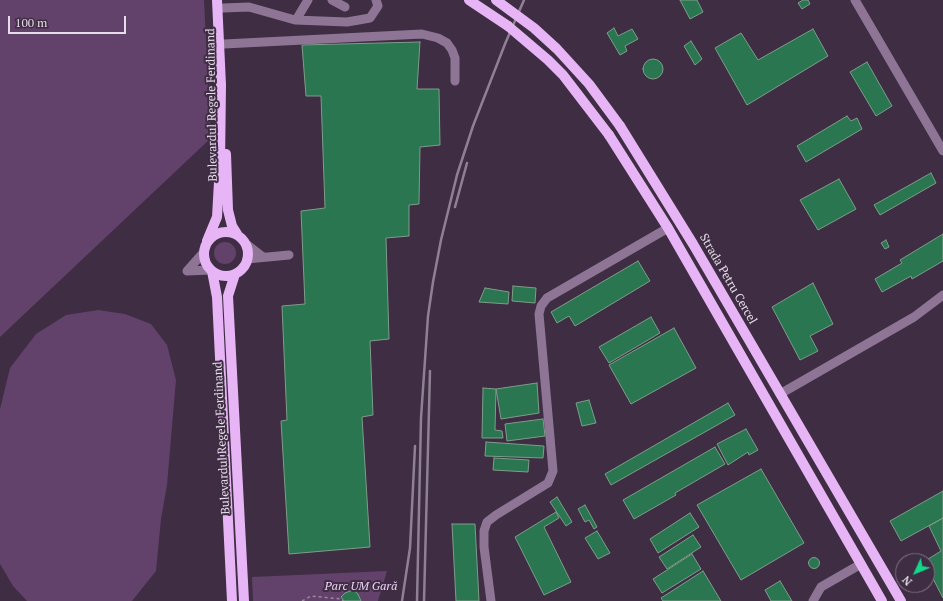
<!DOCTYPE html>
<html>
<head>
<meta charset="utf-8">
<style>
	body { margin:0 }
	#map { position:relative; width:943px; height:601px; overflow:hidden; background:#3e2d43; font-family:"PT Serif",serif }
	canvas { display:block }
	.north { position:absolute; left:895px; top:553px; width:40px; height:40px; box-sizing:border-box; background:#3e2d43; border:1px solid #827386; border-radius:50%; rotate:226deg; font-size:11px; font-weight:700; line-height:16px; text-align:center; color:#e7dcea }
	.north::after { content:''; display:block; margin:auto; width:14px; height:18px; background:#11d98a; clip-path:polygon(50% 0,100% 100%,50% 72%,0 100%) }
	.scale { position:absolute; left:8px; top:16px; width:118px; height:18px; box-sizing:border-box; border:2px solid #e7dcea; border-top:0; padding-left:5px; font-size:12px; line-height:14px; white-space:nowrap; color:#e7dcea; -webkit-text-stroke:3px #3e2d43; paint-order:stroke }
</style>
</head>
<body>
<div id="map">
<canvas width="943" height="601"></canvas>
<div class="north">N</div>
<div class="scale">100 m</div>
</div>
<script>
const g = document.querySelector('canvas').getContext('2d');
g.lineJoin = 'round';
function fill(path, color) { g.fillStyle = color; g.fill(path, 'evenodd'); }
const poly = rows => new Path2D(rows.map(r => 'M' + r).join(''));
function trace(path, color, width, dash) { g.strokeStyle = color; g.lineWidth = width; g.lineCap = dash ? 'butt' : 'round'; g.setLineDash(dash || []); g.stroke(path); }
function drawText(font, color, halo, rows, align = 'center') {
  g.font = font + ' "PT Serif",serif'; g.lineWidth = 4; g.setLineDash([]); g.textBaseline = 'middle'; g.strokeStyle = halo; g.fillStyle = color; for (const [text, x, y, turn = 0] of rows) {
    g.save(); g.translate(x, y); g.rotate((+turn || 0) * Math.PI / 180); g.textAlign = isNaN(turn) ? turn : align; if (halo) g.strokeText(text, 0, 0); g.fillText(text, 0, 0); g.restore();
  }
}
const green = poly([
	[0,0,204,0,211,138,0,337],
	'214 253a11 11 0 1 1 22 0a11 11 0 1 1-22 0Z',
	[98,310,125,314,151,324,167,345,176,380,167,485,161,519,156,571,132,601,27,601,13,586,0,564,0,409,10,368,36,334,66,315],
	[387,571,378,601,253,601,252,577]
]);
const building = poly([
	[680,0,697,0,703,12,690,19,680,0],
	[803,0,808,0,810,4,802,9,798,3,803,0],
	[614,28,618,36,632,29,638,39,625,46,627,51,620,55,607,33,614,28],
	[813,29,828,56,747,105,715,48,741,33,758,60,813,29],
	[691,41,702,59,695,65,684,46,691,41],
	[420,42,417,89,439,89,440,145,420,147,419,204,409,205,409,236,386,238,389,339,370,341,373,415,362,417,370,547,289,554,281,421,287,420,282,306,305,304,301,211,325,208,321,96,306,96,302,45,420,42],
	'643 69a10 10 0 1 1 20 0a10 10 0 1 1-20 0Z',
	[867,62,892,106,876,116,850,72,867,62],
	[847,116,851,121,857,118,862,129,806,162,797,146,847,116],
	[931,173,936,183,880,215,874,205,931,173],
	[839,179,856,209,818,230,800,200,839,179],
	[943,234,943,261,912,279,911,276,882,292,875,279,902,263,900,260,943,234],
	[886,240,889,247,885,249,881,243,886,240],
	[638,261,650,281,575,326,569,316,557,323,551,312,638,261],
	[813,283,833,324,810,336,818,351,800,360,772,307,813,283],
	[513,286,536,288,535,303,512,301,513,286],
	[485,288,509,292,508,304,479,302,485,288],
	[651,317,660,333,609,363,599,347,651,317],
	[674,328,696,368,631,404,609,365,674,328],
	[537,383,539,413,501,419,496,389,537,383],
	[483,388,496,389,495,430,502,431,503,438,482,438,483,388],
	[589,400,596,423,582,426,576,403,589,400],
	[728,403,735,415,611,485,605,474,728,403],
	[543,419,545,436,507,441,505,424,543,419],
	[746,429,758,450,749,455,748,452,728,465,717,444,746,429],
	[486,442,544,446,543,458,485,456,486,442],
	[715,447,725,464,675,493,676,495,634,519,623,500,715,447],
	[494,458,529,460,528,472,493,470,494,458],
	[761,469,804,543,741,580,697,505,761,469],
	[943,491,943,518,901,541,890,521,943,491],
	[557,497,572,522,566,526,550,502,557,497],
	[585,505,597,527,594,529,589,520,585,522,578,509,585,505],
	[556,512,559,518,544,527,571,582,544,595,515,537,556,512],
	[690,513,699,527,658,553,650,539,690,513],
	[943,518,943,598,927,567,927,561,925,561,941,551,929,526,943,518],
	[452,524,475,524,479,601,456,601,452,524],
	[597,531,610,553,598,559,585,538,597,531],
	[693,535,701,547,667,569,659,557,693,535],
	[692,554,701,569,662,593,653,579,692,554],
	'808.5 563a5.5 5.5 0 1 1 11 0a5.5 5.5 0 1 1-11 0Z',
	[703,571,721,601,663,601,661,598,703,571],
	[780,581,792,601,771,601,765,590,780,581],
	[353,590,358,594,361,601,344,601,341,597,345,593,353,590]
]);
const path = poly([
	[302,601,311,596,341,599,343,601]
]);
const minor = poly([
	[332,0,345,7],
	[855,0,943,151],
	[223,8,249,7,295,20,347,22,370,18,378,6,376,0],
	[296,20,308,0],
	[224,44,422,34,438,38,447,43,452,50,455,58,455,81],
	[245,243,263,257],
	[247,259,289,255],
	[187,271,203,253],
	[187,271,210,270],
	[780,394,914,317,943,295],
	[491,601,484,547,484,531,487,522,496,515,548,483,553,471,539,314,541,306,547,298,668,228],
	[813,601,821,587,861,564]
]);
const major = poly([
	[469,0,508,26],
	[620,126,693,244,901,601],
	[609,135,668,228,882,601],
	[226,154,228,210,232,226,237,234],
	'204 254a22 22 0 1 1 44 0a22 22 0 1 1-44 0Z',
	[207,241,217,217,220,164,221,85,217,0],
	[212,271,217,297,232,601],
	[235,274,228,296,244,601]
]);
const rail = poly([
	[455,207,467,163],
	[402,601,410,548,415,446],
	[417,601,421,418,428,316,433,282,441,240,457,175,473,126,505,44,524,0],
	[424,601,430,371]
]);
const majorBridge = poly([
	[496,0,534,28,557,49,589,84,620,126],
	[508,26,548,60,563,75,609,135]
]);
const streetNames = [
	["Bulevardul Regele Ferdinand",212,105,-91],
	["Strada Petru Cercel",728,279,60],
	["Bulevardul Regele Ferdinand",222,438,-93]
];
const parkNames = [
	["Parc UM Gară",361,587]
];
fill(green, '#62416b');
fill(building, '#2a7650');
trace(building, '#7e9d8a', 1);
trace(path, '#998b9d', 1.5, [3, 3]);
trace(minor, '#8e7595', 9);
trace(major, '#e7b5f5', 10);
trace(rail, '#8f8193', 2.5);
trace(majorBridge, '#e7b5f5', 10);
drawText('12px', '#e7dcea', '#3e2d43', streetNames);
drawText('italic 12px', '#f0d2f8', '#3e2d43', parkNames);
</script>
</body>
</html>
